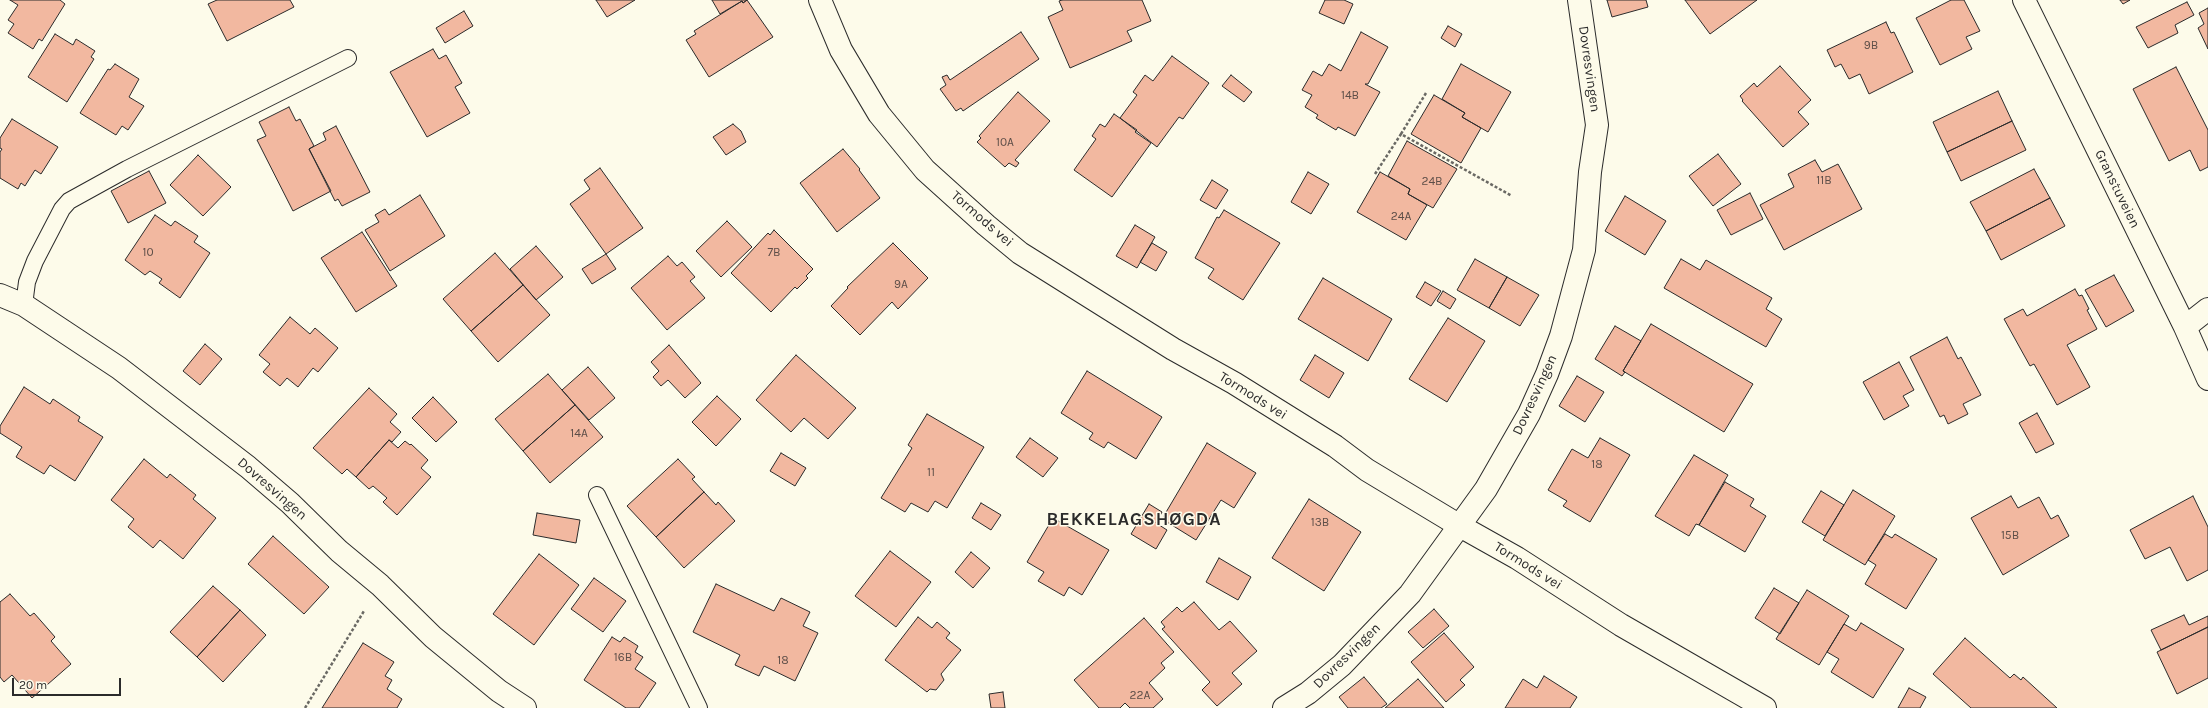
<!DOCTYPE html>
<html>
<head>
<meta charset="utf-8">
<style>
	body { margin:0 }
	#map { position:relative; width:2208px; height:708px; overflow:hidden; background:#fdfbea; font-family:Karla,sans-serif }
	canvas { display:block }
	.scale { position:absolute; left:12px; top:678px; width:109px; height:18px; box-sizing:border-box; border:2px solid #2b2b2b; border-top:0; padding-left:5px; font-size:12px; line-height:14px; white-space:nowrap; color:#2b2b2b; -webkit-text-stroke:3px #fdfbea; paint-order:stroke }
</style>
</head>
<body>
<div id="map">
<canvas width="2208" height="708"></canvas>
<div class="scale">20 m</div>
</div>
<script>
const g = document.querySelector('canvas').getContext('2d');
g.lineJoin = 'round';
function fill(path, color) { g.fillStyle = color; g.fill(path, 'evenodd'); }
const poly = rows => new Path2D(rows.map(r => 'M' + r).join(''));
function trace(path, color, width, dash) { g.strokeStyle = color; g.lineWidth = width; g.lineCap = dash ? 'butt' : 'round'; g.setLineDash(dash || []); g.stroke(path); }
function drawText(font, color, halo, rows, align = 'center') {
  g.font = font + ' Karla,sans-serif'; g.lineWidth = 3; g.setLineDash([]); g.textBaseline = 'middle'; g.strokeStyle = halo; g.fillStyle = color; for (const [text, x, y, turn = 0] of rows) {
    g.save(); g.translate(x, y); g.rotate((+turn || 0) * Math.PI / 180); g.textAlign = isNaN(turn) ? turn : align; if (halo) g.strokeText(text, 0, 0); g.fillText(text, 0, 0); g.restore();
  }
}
const building = poly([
	[10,0,60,0,65,4,42,41,39,39,33,49,8,33,14,24,8,20,18,5,10,0],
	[217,0,290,0,294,7,227,41,208,4,217,0],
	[596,0,635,0,607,17,596,0],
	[712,0,747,0,743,3,742,1,720,14,712,0],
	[747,0,773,37,709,77,686,40,696,34,694,31,742,1,743,3,747,0],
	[1062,0,1142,0,1151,21,1127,31,1132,41,1070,68,1048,17,1063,10,1059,1,1062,0],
	[1325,0,1344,0,1353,4,1344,24,1319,13,1325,0],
	[1607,0,1646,0,1648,7,1612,17,1607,0],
	[1685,0,1757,0,1710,34,1685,0],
	[1951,0,1964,0,1980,31,1966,37,1972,49,1940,65,1916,18,1951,0],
	[2120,0,2130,0,2123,4,2120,0],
	[2187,2,2194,15,2175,25,2178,33,2148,48,2136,27,2187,2],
	[2208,8,2208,49,2198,28,2204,24,2199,13,2208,8],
	[464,11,473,26,445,43,436,28,464,11],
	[1886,22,1891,33,1894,32,1913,72,1869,94,1860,74,1849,79,1841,64,1835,67,1827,50,1886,22],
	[1448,26,1462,34,1455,47,1441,38,1448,26],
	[1021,32,1039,59,963,111,961,108,956,111,940,89,946,85,942,77,947,75,950,80,1021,32],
	[1361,32,1388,47,1368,84,1365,84,1380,92,1355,136,1338,127,1336,130,1316,118,1318,115,1305,107,1312,95,1302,90,1313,71,1322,76,1329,64,1341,71,1361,32],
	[55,34,73,45,76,39,95,51,91,57,94,59,67,102,28,77,55,34],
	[433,49,439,59,446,55,462,83,455,87,470,113,427,137,390,72,433,49],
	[1172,56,1209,83,1183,119,1179,117,1157,147,1120,118,1137,95,1133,92,1145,75,1153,81,1172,56],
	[115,64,139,79,129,97,144,106,128,130,122,126,116,135,80,113,108,69,110,70,115,64],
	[1461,64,1511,92,1488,132,1462,117,1465,113,1442,99,1461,64],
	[1780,66,1811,100,1798,112,1809,124,1783,147,1742,101,1743,100,1740,96,1754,83,1757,87,1780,66],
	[2176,67,2208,130,2208,167,2200,171,2190,150,2169,161,2133,89,2176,67],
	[1231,75,1252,92,1244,102,1222,86,1231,75],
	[1998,91,2012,121,1947,152,1933,122,1998,91],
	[1018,92,1050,121,1015,160,1019,163,1016,167,1009,163,1005,167,977,142,981,138,979,136,1018,92],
	[1434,95,1465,113,1462,117,1481,128,1461,163,1411,134,1434,95],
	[289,107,296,121,300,119,314,146,309,149,331,191,293,211,257,140,266,136,259,122,289,107],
	[1114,114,1137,130,1135,132,1151,143,1112,197,1074,170,1096,139,1092,136,1100,124,1105,127,1114,114],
	[12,119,58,147,41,174,35,170,25,186,21,183,18,189,0,178,0,152,2,149,0,148,0,138,12,119],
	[2012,121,2026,150,1961,181,1947,152,2012,121],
	[733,124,741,131,746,142,726,155,713,137,733,124],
	[336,126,370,192,342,206,338,199,335,201,309,149,326,140,323,133,336,126],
	[1407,141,1457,169,1433,208,1408,194,1410,189,1388,176,1407,141],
	[843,149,860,169,859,170,880,198,837,232,800,183,843,149],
	[1718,154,1741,184,1713,206,1689,176,1718,154],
	[198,155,231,187,203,216,170,185,198,155],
	[1815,160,1822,172,1838,164,1862,209,1784,250,1760,205,1794,187,1788,174,1815,160],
	[600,168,643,228,606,254,570,204,590,189,584,180,600,168],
	[2034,169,2050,198,1986,231,1970,202,2034,169],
	[149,171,166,203,128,223,111,191,149,171],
	[1308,172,1329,184,1311,214,1291,202,1308,172],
	[1380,172,1410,189,1408,194,1427,205,1406,240,1357,212,1380,172],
	[1212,180,1228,190,1216,209,1200,200,1212,180],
	[1750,193,1763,219,1731,235,1717,210,1750,193],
	[420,195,445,236,390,271,365,230,379,222,375,215,385,209,389,215,420,195],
	[1625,196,1666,221,1645,255,1605,231,1625,196],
	[2050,198,2065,226,2001,260,1986,231,2050,198],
	[1224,210,1280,243,1243,300,1208,278,1214,269,1195,258,1217,217,1219,218,1224,210],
	[155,215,171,226,175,221,198,236,194,242,210,253,180,298,159,283,162,279,150,271,145,275,125,260,155,215],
	[727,221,752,247,721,277,696,251,727,221],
	[1135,225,1155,237,1137,268,1116,256,1135,225],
	[774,230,813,269,806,276,808,278,797,289,795,287,771,312,731,273,768,233,770,235,774,230],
	[362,232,397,286,356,312,321,258,362,232],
	[893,243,928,278,898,309,892,302,860,335,831,306,848,288,847,287,893,243],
	[1152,243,1167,252,1156,271,1140,262,1152,243],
	[536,246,563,277,536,300,510,269,536,246],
	[495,253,523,285,471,331,443,299,495,253],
	[606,254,616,269,592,284,582,269,606,254],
	[668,256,677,266,682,262,695,277,690,281,705,298,667,330,631,288,668,256],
	[1475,259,1507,277,1489,308,1457,290,1475,259],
	[1681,259,1700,270,1706,260,1772,298,1766,309,1782,319,1766,347,1664,288,1681,259],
	[2114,275,2134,311,2106,327,2085,290,2114,275],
	[1507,277,1539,295,1520,326,1489,308,1507,277],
	[1323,278,1392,319,1368,361,1298,319,1323,278],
	[1425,282,1441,291,1431,306,1416,297,1425,282],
	[523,285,550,315,498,362,471,331,523,285],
	[2075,289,2079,296,2082,295,2089,309,2087,310,2097,329,2067,345,2090,387,2057,405,2034,364,2030,366,2004,319,2023,309,2027,316,2075,289],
	[1443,291,1456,299,1450,309,1437,301,1443,291],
	[290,317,310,334,315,328,338,348,318,372,313,368,298,387,287,378,280,386,263,372,270,364,259,355,290,317],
	[1448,318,1485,341,1447,402,1409,379,1448,318],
	[1651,324,1753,384,1724,432,1623,371,1651,324],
	[1615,326,1641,341,1623,371,1625,372,1622,376,1595,359,1615,326],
	[1947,337,1958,359,1961,357,1981,395,1963,404,1968,414,1948,424,1944,415,1940,417,1910,357,1947,337],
	[205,344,222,359,200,385,183,371,205,344],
	[669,345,701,383,685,398,668,380,661,386,653,377,659,371,651,362,669,345],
	[796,355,856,408,828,439,804,418,791,432,756,400,796,355],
	[1315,355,1344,373,1329,398,1300,380,1315,355],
	[1899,362,1914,390,1903,396,1909,406,1884,420,1863,382,1899,362],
	[588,367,615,398,589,420,562,390,588,367],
	[1087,371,1162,417,1136,459,1108,442,1104,448,1089,439,1093,433,1061,413,1087,371],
	[548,374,575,405,523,451,495,419,548,374],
	[1577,376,1604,392,1585,422,1559,406,1577,376],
	[24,387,50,404,53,399,80,417,78,421,103,437,75,481,50,465,44,474,16,457,22,447,0,433,0,426,24,387],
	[369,388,397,414,390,422,401,432,392,442,389,440,356,477,347,469,342,474,313,448,369,388],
	[717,396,741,419,716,446,692,422,717,396],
	[433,397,457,422,436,442,412,418,433,397],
	[575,405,603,437,550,483,523,451,575,405],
	[2037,413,2054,444,2036,453,2019,423,2037,413],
	[927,414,984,447,947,508,935,501,928,512,911,503,905,512,881,498,912,448,908,445,927,414],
	[1030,438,1058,458,1043,477,1016,457,1030,438],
	[1600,438,1630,455,1590,522,1563,506,1567,501,1548,490,1572,449,1588,458,1600,438],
	[389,440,398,448,405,441,410,445,411,444,428,460,421,468,431,477,397,515,383,502,387,498,373,486,369,489,356,477,389,440],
	[1207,443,1256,473,1234,508,1221,500,1196,540,1162,519,1207,443],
	[781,453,806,468,795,486,770,471,781,453],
	[1694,455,1728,475,1699,525,1696,524,1689,536,1655,516,1694,455],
	[144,459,167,478,170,474,196,495,193,499,216,518,183,559,160,540,153,548,128,527,134,519,111,500,144,459],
	[678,459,695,477,692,479,704,492,656,537,627,506,678,459],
	[1725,482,1754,499,1750,506,1766,516,1745,552,1699,525,1725,482],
	[1853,490,1895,516,1865,565,1823,540,1853,490],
	[1821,491,1844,505,1825,536,1802,522,1821,491],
	[704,492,716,505,718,502,735,521,684,568,656,537,704,492],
	[2011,496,2018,508,2039,497,2051,519,2058,515,2069,536,2003,575,1971,518,2011,496],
	[2193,496,2208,527,2208,570,2187,581,2170,547,2145,559,2130,530,2193,496],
	[1309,499,1361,532,1324,591,1272,558,1309,499],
	[981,503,1001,515,991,530,972,518,981,503],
	[1149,504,1162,512,1156,523,1167,530,1156,549,1131,534,1149,504],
	[537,513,580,520,576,543,533,535,537,513],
	[1053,518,1109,550,1082,595,1069,587,1064,596,1038,581,1044,572,1027,562,1053,518],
	[1885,534,1892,538,1895,534,1937,559,1906,609,1865,584,1876,565,1868,560,1885,534],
	[273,536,329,587,304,614,248,564,273,536],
	[890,551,931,582,896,627,855,596,890,551],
	[971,552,990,568,973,588,955,572,971,552],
	[539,554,579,585,534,645,493,614,539,554],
	[1219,558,1251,577,1238,600,1206,582,1219,558],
	[594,578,626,601,603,632,571,609,594,578],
	[716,584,774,611,781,598,810,612,803,626,818,633,795,681,764,666,759,676,735,665,740,655,693,632,716,584],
	[213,586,240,610,197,657,170,632,213,586],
	[1774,588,1799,603,1780,634,1755,618,1774,588],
	[1807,590,1849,616,1819,665,1776,639,1807,590],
	[10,594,30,616,34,613,55,637,51,641,71,664,32,698,12,675,4,682,0,677,0,602,10,594],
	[1194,602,1219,630,1230,621,1257,651,1232,673,1242,684,1217,706,1202,690,1210,682,1162,629,1165,627,1161,622,1177,607,1182,612,1194,602],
	[1434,609,1449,626,1423,648,1408,632,1434,609],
	[240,610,266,635,223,682,197,657,240,610],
	[2184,615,2189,625,2208,616,2208,627,2161,650,2151,630,2184,615],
	[918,617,932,628,937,622,950,633,946,638,961,650,941,674,944,680,936,690,930,689,927,692,885,660,918,617],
	[1144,618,1174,652,1161,663,1165,668,1149,683,1163,699,1153,708,1130,708,1125,703,1120,708,1099,708,1074,680,1144,618],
	[1861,623,1904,649,1873,698,1831,672,1839,659,1827,652,1844,624,1856,631,1861,623],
	[2208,627,2208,678,2177,694,2157,652,2208,627],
	[1444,633,1474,667,1460,680,1465,685,1446,702,1411,662,1444,633],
	[612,637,620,642,624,637,638,646,635,652,643,657,635,669,656,683,639,708,626,708,584,680,612,637],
	[1965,638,2010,678,2014,674,2021,680,2023,677,2057,708,1971,708,1933,674,1965,638],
	[363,643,394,662,385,676,392,680,387,689,402,699,397,708,322,708,363,643],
	[1544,676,1577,697,1570,708,1505,708,1523,679,1537,688,1544,676],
	[1364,677,1387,704,1381,708,1348,708,1339,697,1364,677],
	[1418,679,1444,708,1385,708,1418,679],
	[1909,688,1926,697,1920,708,1898,708,1909,688],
	[1003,692,1005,708,991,708,989,694,1003,692]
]);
const path = poly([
	[1401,134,1426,93],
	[1375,174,1401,134,1512,196],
	[305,708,364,611]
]);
const lane = poly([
	[24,305,27,282,35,261,62,209,69,201,127,169,348,58],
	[597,495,699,708]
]);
const street = poly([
	[820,0,841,50,879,114,925,170,986,225,1020,253,1173,349,1234,383,1335,446,1367,470,1460,526,1517,558,1621,625,1765,708],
	[2024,0,2185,327,2208,379],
	[0,295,24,305,119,368,248,467,290,503,339,551,380,585,433,637,499,691,525,708],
	[2185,327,2208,309],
	[1284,708,1308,693,1342,665,1410,594,1486,489,1529,414,1547,374,1561,336,1584,250,1590,172,1597,125,1579,0]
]);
const numberNames = [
	["9B",1871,46],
	["14B",1350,96],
	["10A",1005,143],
	["11B",1824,181],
	["24B",1432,182],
	["24A",1401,217],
	["10",148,253],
	["7B",774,253],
	["9A",901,285],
	["14A",579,434],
	["18",1597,465],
	["11",931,473],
	["13B",1320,523],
	["15B",2010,536],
	["16B",623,658],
	["18",783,661],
	["22A",1140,696]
];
const streetNames = [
	["Dovresvingen",1589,69,82],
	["Granstuveien",2117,189,64],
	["Tormods vei",982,219,41],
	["Dovresvingen",1535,395,-65],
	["Tormods vei",1253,396,32],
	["Dovresvingen",272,489,41],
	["Tormods vei",1528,566,32],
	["Dovresvingen",1347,656,-44]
];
const districtNames = [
	["BEKKELAGSHØGDA",1134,520]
];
fill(building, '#f2b8a0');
trace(building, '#2b2b2b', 1);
trace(lane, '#2b2b2b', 18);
trace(street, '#2b2b2b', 24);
trace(path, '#6a6964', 2.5, [3, 2]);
trace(lane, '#fdfbea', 16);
trace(street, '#fdfbea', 22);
drawText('12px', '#5d4e48', null, numberNames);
drawText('14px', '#2b2b2b', '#fdfbea', streetNames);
g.letterSpacing = '1px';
drawText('bold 18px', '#2b2b2b', '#fdfbea', districtNames);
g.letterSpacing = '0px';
</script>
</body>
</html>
